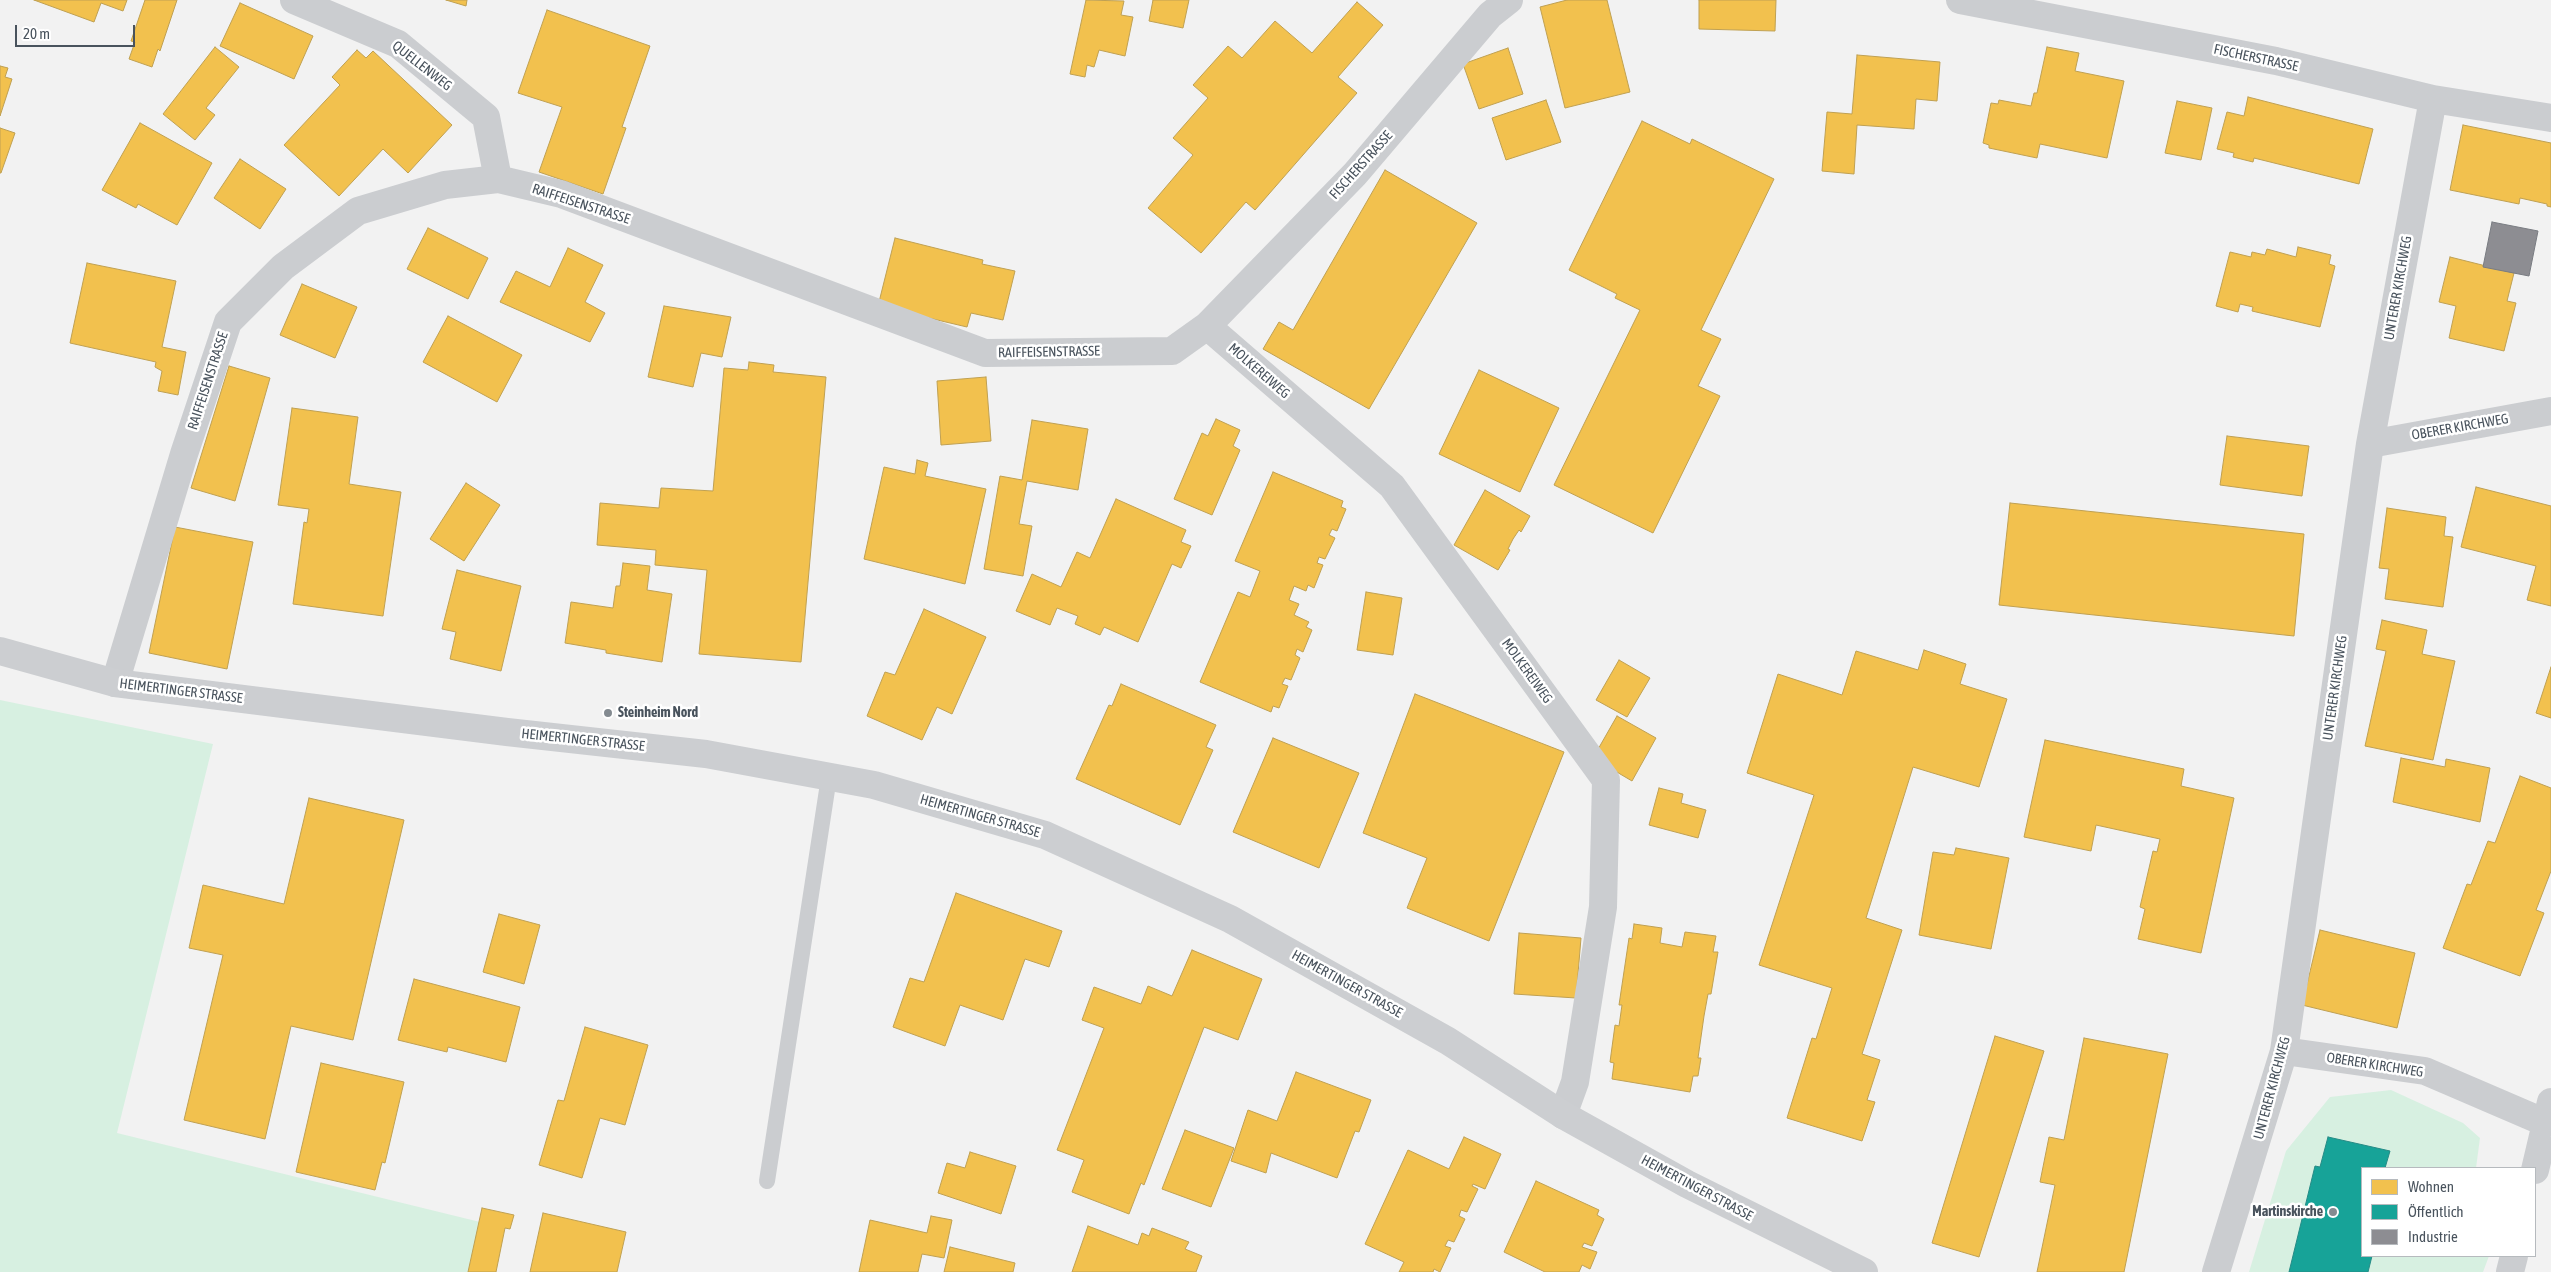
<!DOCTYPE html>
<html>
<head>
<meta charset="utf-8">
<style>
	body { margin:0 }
	#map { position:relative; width:2551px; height:1272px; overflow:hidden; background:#f2f2f2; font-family:"Asap Condensed",sans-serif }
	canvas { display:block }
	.legend { position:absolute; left:2361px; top:1167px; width:175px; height:90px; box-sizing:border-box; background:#fff; border:1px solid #b6babe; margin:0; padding:6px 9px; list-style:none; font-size:15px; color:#49535d }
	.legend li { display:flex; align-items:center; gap:10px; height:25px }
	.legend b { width:25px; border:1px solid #b6babe }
	.scale { position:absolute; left:15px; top:25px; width:120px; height:22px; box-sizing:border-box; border:2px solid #49535d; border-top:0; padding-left:6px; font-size:15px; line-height:18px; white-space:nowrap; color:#49535d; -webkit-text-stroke:4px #fff; paint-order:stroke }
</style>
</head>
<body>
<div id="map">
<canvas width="2551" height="1272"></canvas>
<ul class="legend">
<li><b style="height:14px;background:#f2c14e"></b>Wohnen</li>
<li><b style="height:14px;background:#17a398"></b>Öffentlich</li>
<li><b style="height:14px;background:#8d8d92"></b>Industrie</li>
</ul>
<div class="scale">20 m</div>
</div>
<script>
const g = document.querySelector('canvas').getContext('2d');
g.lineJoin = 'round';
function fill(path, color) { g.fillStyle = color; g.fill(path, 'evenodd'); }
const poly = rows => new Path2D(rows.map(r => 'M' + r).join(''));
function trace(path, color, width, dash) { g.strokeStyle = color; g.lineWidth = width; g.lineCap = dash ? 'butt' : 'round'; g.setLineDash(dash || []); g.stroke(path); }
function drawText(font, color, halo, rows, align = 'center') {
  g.font = font + ' "Asap Condensed",sans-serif'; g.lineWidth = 5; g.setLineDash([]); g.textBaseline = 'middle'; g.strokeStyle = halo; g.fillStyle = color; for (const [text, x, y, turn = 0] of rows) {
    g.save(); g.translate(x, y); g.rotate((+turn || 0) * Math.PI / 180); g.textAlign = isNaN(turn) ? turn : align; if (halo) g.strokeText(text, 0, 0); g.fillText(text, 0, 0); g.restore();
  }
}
const green = poly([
	[0,700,213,744,117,1133,480,1222,468,1272,0,1272],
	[2391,1090,2463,1123,2480,1138,2476,1168,2362,1168,2362,1256,2489,1256,2483,1272,2249,1272,2286,1151,2330,1097]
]);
const homes = poly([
	[34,0,127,0,123,11,101,3,94,22,34,0],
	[145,0,177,0,160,51,158,49,152,67,129,59,135,42,131,41,145,0],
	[446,0,467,0,466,6,446,0],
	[1086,0,1124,1,1121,15,1133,17,1125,56,1099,50,1094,67,1087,65,1085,77,1070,74,1086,0],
	[1153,0,1189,0,1183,28,1149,21,1153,0],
	[1567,0,1607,0,1630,92,1565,108,1540,7,1567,0],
	[1699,0,1776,0,1775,31,1699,29,1699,0],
	[1357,2,1383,25,1338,77,1357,93,1255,210,1246,202,1201,253,1148,208,1193,155,1173,138,1208,98,1193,85,1228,46,1242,58,1275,21,1312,53,1357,2],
	[240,3,313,36,294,79,220,46,240,3],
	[547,10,650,46,622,127,626,128,603,194,539,172,562,107,518,93,547,10],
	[215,47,239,67,206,108,215,115,195,140,163,114,215,47],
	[2047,47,2079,53,2075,71,2124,81,2107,158,2040,144,2037,158,1989,148,1989,145,1983,143,1991,103,1998,104,1999,100,2031,106,2034,93,2037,93,2047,47],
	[1508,48,1523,94,1479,109,1463,64,1508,48],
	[357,50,366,58,373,51,452,125,408,173,383,149,339,196,284,145,340,85,332,77,357,50],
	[1857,55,1940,62,1937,101,1916,99,1914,129,1857,125,1854,174,1822,171,1827,112,1852,114,1857,55],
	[0,66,8,68,5,77,12,79,0,116,0,66],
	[2248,97,2373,129,2359,184,2254,158,2253,162,2233,157,2234,153,2217,149,2227,112,2244,116,2248,97],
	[1546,100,1561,142,1506,160,1492,118,1546,100],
	[2177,101,2212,108,2201,160,2165,153,2177,101],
	[1642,121,1690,144,1692,139,1774,179,1701,330,1721,339,1698,386,1720,396,1653,533,1554,485,1640,310,1615,298,1617,294,1569,270,1642,121],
	[140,123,212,163,177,225,138,204,136,208,102,190,140,123],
	[2463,125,2551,143,2551,207,2547,206,2547,204,2520,198,2519,204,2450,190,2463,125],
	[0,128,15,133,1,173,0,173,0,128],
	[240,159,286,189,260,229,214,198,240,159],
	[1385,170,1477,223,1369,409,1263,349,1279,322,1293,330,1385,170],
	[428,228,488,258,468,299,407,269,428,228],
	[895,238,983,260,982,264,1015,271,1003,320,971,313,967,327,878,306,895,238],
	[2298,247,2331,255,2329,264,2335,266,2320,327,2252,311,2253,307,2240,304,2238,312,2216,306,2230,252,2251,257,2252,252,2265,255,2267,249,2296,257,2298,247],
	[568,248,603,265,585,302,605,313,590,342,500,302,516,271,550,287,568,248],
	[2450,257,2514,273,2507,301,2516,303,2504,351,2449,338,2456,306,2439,302,2450,257],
	[87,263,176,281,162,347,186,352,178,395,158,391,162,371,155,367,156,362,70,343,87,263],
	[302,284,357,307,335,358,280,335,302,284],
	[664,306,731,317,722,357,701,353,693,387,648,377,664,306],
	[448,316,522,355,497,402,423,362,448,316],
	[749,362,774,365,773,372,826,377,801,662,699,654,707,570,655,565,656,550,597,545,600,503,659,508,661,488,713,491,724,368,748,370,749,362],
	[229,366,270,378,235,501,191,488,229,366],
	[1479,370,1559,408,1520,492,1439,454,1479,370],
	[986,377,991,441,941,445,937,381,986,377],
	[292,408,358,417,349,484,401,492,383,616,293,604,304,522,307,523,309,509,278,505,292,408],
	[1216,419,1240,430,1233,446,1240,450,1212,515,1174,499,1202,433,1208,436,1216,419],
	[1032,420,1088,429,1078,490,1027,481,1019,524,1032,526,1023,576,984,569,1000,476,1022,480,1032,420],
	[2227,436,2309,446,2302,496,2220,485,2227,436],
	[917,460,928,463,925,476,986,489,965,584,864,559,884,467,915,474,917,460],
	[1273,472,1343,501,1341,507,1346,509,1337,531,1332,529,1329,535,1335,538,1325,559,1319,557,1317,563,1323,565,1314,588,1308,585,1306,591,1294,586,1289,600,1299,604,1294,615,1309,622,1306,627,1312,630,1303,652,1297,649,1295,655,1300,658,1291,680,1285,678,1282,684,1288,686,1279,708,1273,706,1271,712,1200,682,1238,592,1250,597,1260,571,1235,561,1273,472],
	[466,483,500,505,464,561,430,539,466,483],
	[2476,487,2551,506,2551,606,2527,600,2536,566,2461,547,2476,487],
	[1485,490,1530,516,1521,532,1519,530,1513,539,1508,549,1510,550,1498,570,1454,545,1485,490],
	[1116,499,1186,530,1181,542,1191,546,1181,568,1172,564,1138,642,1104,627,1100,635,1075,624,1078,616,1057,608,1050,625,1016,611,1032,574,1061,587,1077,552,1090,558,1116,499],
	[2010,503,2304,534,2294,636,1999,605,2010,503],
	[2387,508,2446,517,2444,536,2453,537,2443,607,2385,599,2389,569,2379,568,2387,508],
	[175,527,253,542,227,669,149,653,175,527],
	[623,563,650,566,647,590,672,594,662,662,606,653,606,650,565,643,571,602,613,608,616,586,620,586,623,563],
	[457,570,521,586,501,671,450,659,456,632,442,629,457,570],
	[1366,592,1402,598,1393,655,1357,650,1366,592],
	[924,609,986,637,952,714,937,707,922,740,867,716,885,672,895,675,924,609],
	[2382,620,2427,630,2422,654,2455,661,2433,760,2365,746,2386,651,2376,649,2382,620],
	[1924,650,1966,664,1960,684,2007,699,1979,787,1913,767,1866,918,1902,930,1862,1054,1880,1060,1867,1100,1875,1102,1862,1141,1787,1118,1812,1038,1816,1039,1832,988,1759,965,1814,795,1747,773,1778,674,1842,695,1856,651,1918,670,1924,650],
	[1619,660,1650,678,1627,717,1596,700,1619,660],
	[2551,667,2551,718,2536,713,2551,667],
	[1121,684,1216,725,1206,747,1213,750,1180,825,1076,779,1109,705,1112,706,1121,684],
	[1415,694,1564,752,1489,941,1407,908,1427,858,1363,833,1415,694],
	[1617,716,1656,738,1632,781,1593,758,1617,716],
	[1273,738,1359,773,1319,868,1233,832,1273,738],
	[2045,740,2184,769,2181,786,2234,798,2201,953,2138,939,2145,909,2140,907,2153,851,2157,852,2160,839,2096,825,2091,851,2024,837,2045,740],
	[2401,758,2445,767,2446,759,2490,768,2480,822,2393,802,2401,758],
	[2520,776,2551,788,2551,871,2536,910,2544,913,2520,976,2443,948,2467,884,2471,885,2488,841,2495,843,2520,776],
	[1659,788,1683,794,1681,803,1706,810,1698,838,1649,825,1659,788],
	[309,798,404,820,353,1040,291,1026,265,1139,184,1120,223,955,189,948,203,885,284,904,309,798],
	[1956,848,2009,858,1991,949,1919,935,1933,852,1954,855,1956,848],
	[956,893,1062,931,1049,967,1025,959,1003,1020,960,1005,945,1046,893,1027,910,978,924,982,956,893],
	[499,914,540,925,524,984,483,972,499,914],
	[1634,924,1662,928,1660,943,1682,947,1685,932,1716,936,1713,952,1718,952,1711,994,1708,994,1704,1016,1698,1058,1701,1058,1698,1076,1693,1076,1690,1092,1612,1079,1614,1063,1610,1062,1615,1025,1619,1026,1622,1005,1619,1005,1629,938,1632,939,1634,924],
	[2320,930,2415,953,2397,1028,2302,1005,2320,930],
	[1519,933,1581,938,1576,998,1514,994,1519,933],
	[1192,950,1262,979,1238,1040,1204,1027,1144,1185,1141,1183,1129,1214,1072,1192,1084,1160,1057,1150,1104,1028,1082,1020,1094,987,1141,1004,1148,986,1172,996,1192,950],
	[414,979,520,1007,506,1062,448,1047,447,1052,398,1040,414,979],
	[585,1027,648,1045,625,1125,600,1118,582,1178,539,1165,558,1100,564,1101,585,1027],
	[1995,1036,2044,1051,1979,1257,1932,1243,1995,1036],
	[2084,1038,2168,1054,2124,1272,2037,1272,2055,1185,2040,1182,2049,1137,2064,1140,2084,1038],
	[321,1063,404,1082,385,1163,382,1162,375,1190,296,1172,321,1063],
	[1296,1072,1371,1100,1359,1132,1355,1131,1337,1178,1271,1153,1266,1173,1231,1161,1248,1110,1277,1121,1296,1072],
	[1185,1130,1234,1148,1211,1207,1162,1189,1185,1130],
	[1464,1137,1501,1154,1485,1189,1473,1184,1472,1186,1478,1189,1467,1212,1461,1210,1459,1216,1465,1219,1454,1242,1448,1240,1445,1246,1451,1248,1440,1272,1434,1269,1433,1272,1399,1272,1404,1262,1365,1244,1408,1150,1449,1169,1464,1137],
	[970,1152,1016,1166,1001,1214,938,1193,947,1163,965,1168,970,1152],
	[1536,1181,1599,1210,1597,1215,1604,1219,1592,1246,1584,1243,1582,1247,1597,1252,1590,1269,1582,1265,1579,1272,1545,1272,1504,1252,1536,1181],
	[482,1208,514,1215,510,1229,505,1228,496,1272,468,1272,482,1208],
	[543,1213,626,1232,617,1272,530,1272,543,1213],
	[931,1216,952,1220,944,1258,922,1254,918,1272,859,1272,870,1220,927,1233,931,1216],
	[1088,1226,1138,1245,1142,1233,1149,1236,1152,1228,1189,1242,1185,1249,1202,1256,1196,1272,1072,1272,1088,1226],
	[950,1247,1015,1263,1013,1272,944,1272,950,1247]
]);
const public = poly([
	[2328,1137,2390,1151,2385,1168,2362,1168,2362,1256,2372,1256,2368,1272,2289,1272,2315,1166,2320,1167,2328,1137]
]);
const industry = poly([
	[2492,222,2538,231,2529,276,2483,267,2492,222]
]);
const lane = poly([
	[767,1181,829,777]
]);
const street = poly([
	[294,0,398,44,486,117,498,179],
	[1960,0,2276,61,2433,99,2551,118],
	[1207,326,1392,486,1606,780,1603,907,1575,1082,1563,1115],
	[2370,444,2551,411],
	[115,683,184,454,228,322,283,267,358,211,445,185,498,179,561,194,985,353,1172,351,1207,326,1355,174,1490,15,1509,0],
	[2284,1051,2425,1071,2546,1123],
	[2535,1170,2551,1102],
	[2216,1272,2284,1051,2370,444,2433,99],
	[2510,1272,2514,1256]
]);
const secondary = poly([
	[0,651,115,683,507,732,706,754,874,785,1045,835,1230,919,1448,1041,1563,1115,1687,1184,1864,1272]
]);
const markers = [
	[608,713,5,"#848b91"],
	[2333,1212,5,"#848b91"]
];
const streetNames = [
	["FISCHERSTRASSE",2256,58,12],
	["QUELLENWEG",422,66,38],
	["FISCHERSTRASSE",1361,165,-48],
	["RAIFFEISENSTRASSE",581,204,18],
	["UNTERER KIRCHWEG",2398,288,-80],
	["RAIFFEISENSTRASSE",1049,352,-1],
	["MOLKEREIWEG",1259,371,41],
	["RAIFFEISENSTRASSE",208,381,-72],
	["OBERER KIRCHWEG",2460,427,-10],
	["MOLKEREIWEG",1527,671,54],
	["UNTERER KIRCHWEG",2335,688,-82],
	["HEIMERTINGER STRASSE",181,691,7],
	["HEIMERTINGER STRASSE",583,740,6],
	["HEIMERTINGER STRASSE",980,816,16],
	["HEIMERTINGER STRASSE",1347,984,29],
	["OBERER KIRCHWEG",2375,1065,9],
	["UNTERER KIRCHWEG",2272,1088,-75],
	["HEIMERTINGER STRASSE",1697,1188,28]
];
const poiNames = [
	["Steinheim Nord",618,713],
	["Martinskirche",2323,1212,"right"]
];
fill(green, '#d7f0e1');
fill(homes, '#f2c14e');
trace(homes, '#bfa052', 1);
fill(public, '#17a398');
trace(public, '#268b86', 1);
fill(industry, '#8d8d92');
trace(industry, '#797c82', 1);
trace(lane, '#cbcdd0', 16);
trace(street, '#cbcdd0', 28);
trace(secondary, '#ccced1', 28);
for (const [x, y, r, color] of markers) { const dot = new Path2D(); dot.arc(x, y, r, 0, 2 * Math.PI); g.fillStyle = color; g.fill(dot); trace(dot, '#fff', 2); }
drawText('14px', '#49535d', '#fff', streetNames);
drawText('bold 14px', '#49535d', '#fff', poiNames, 'left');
</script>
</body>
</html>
